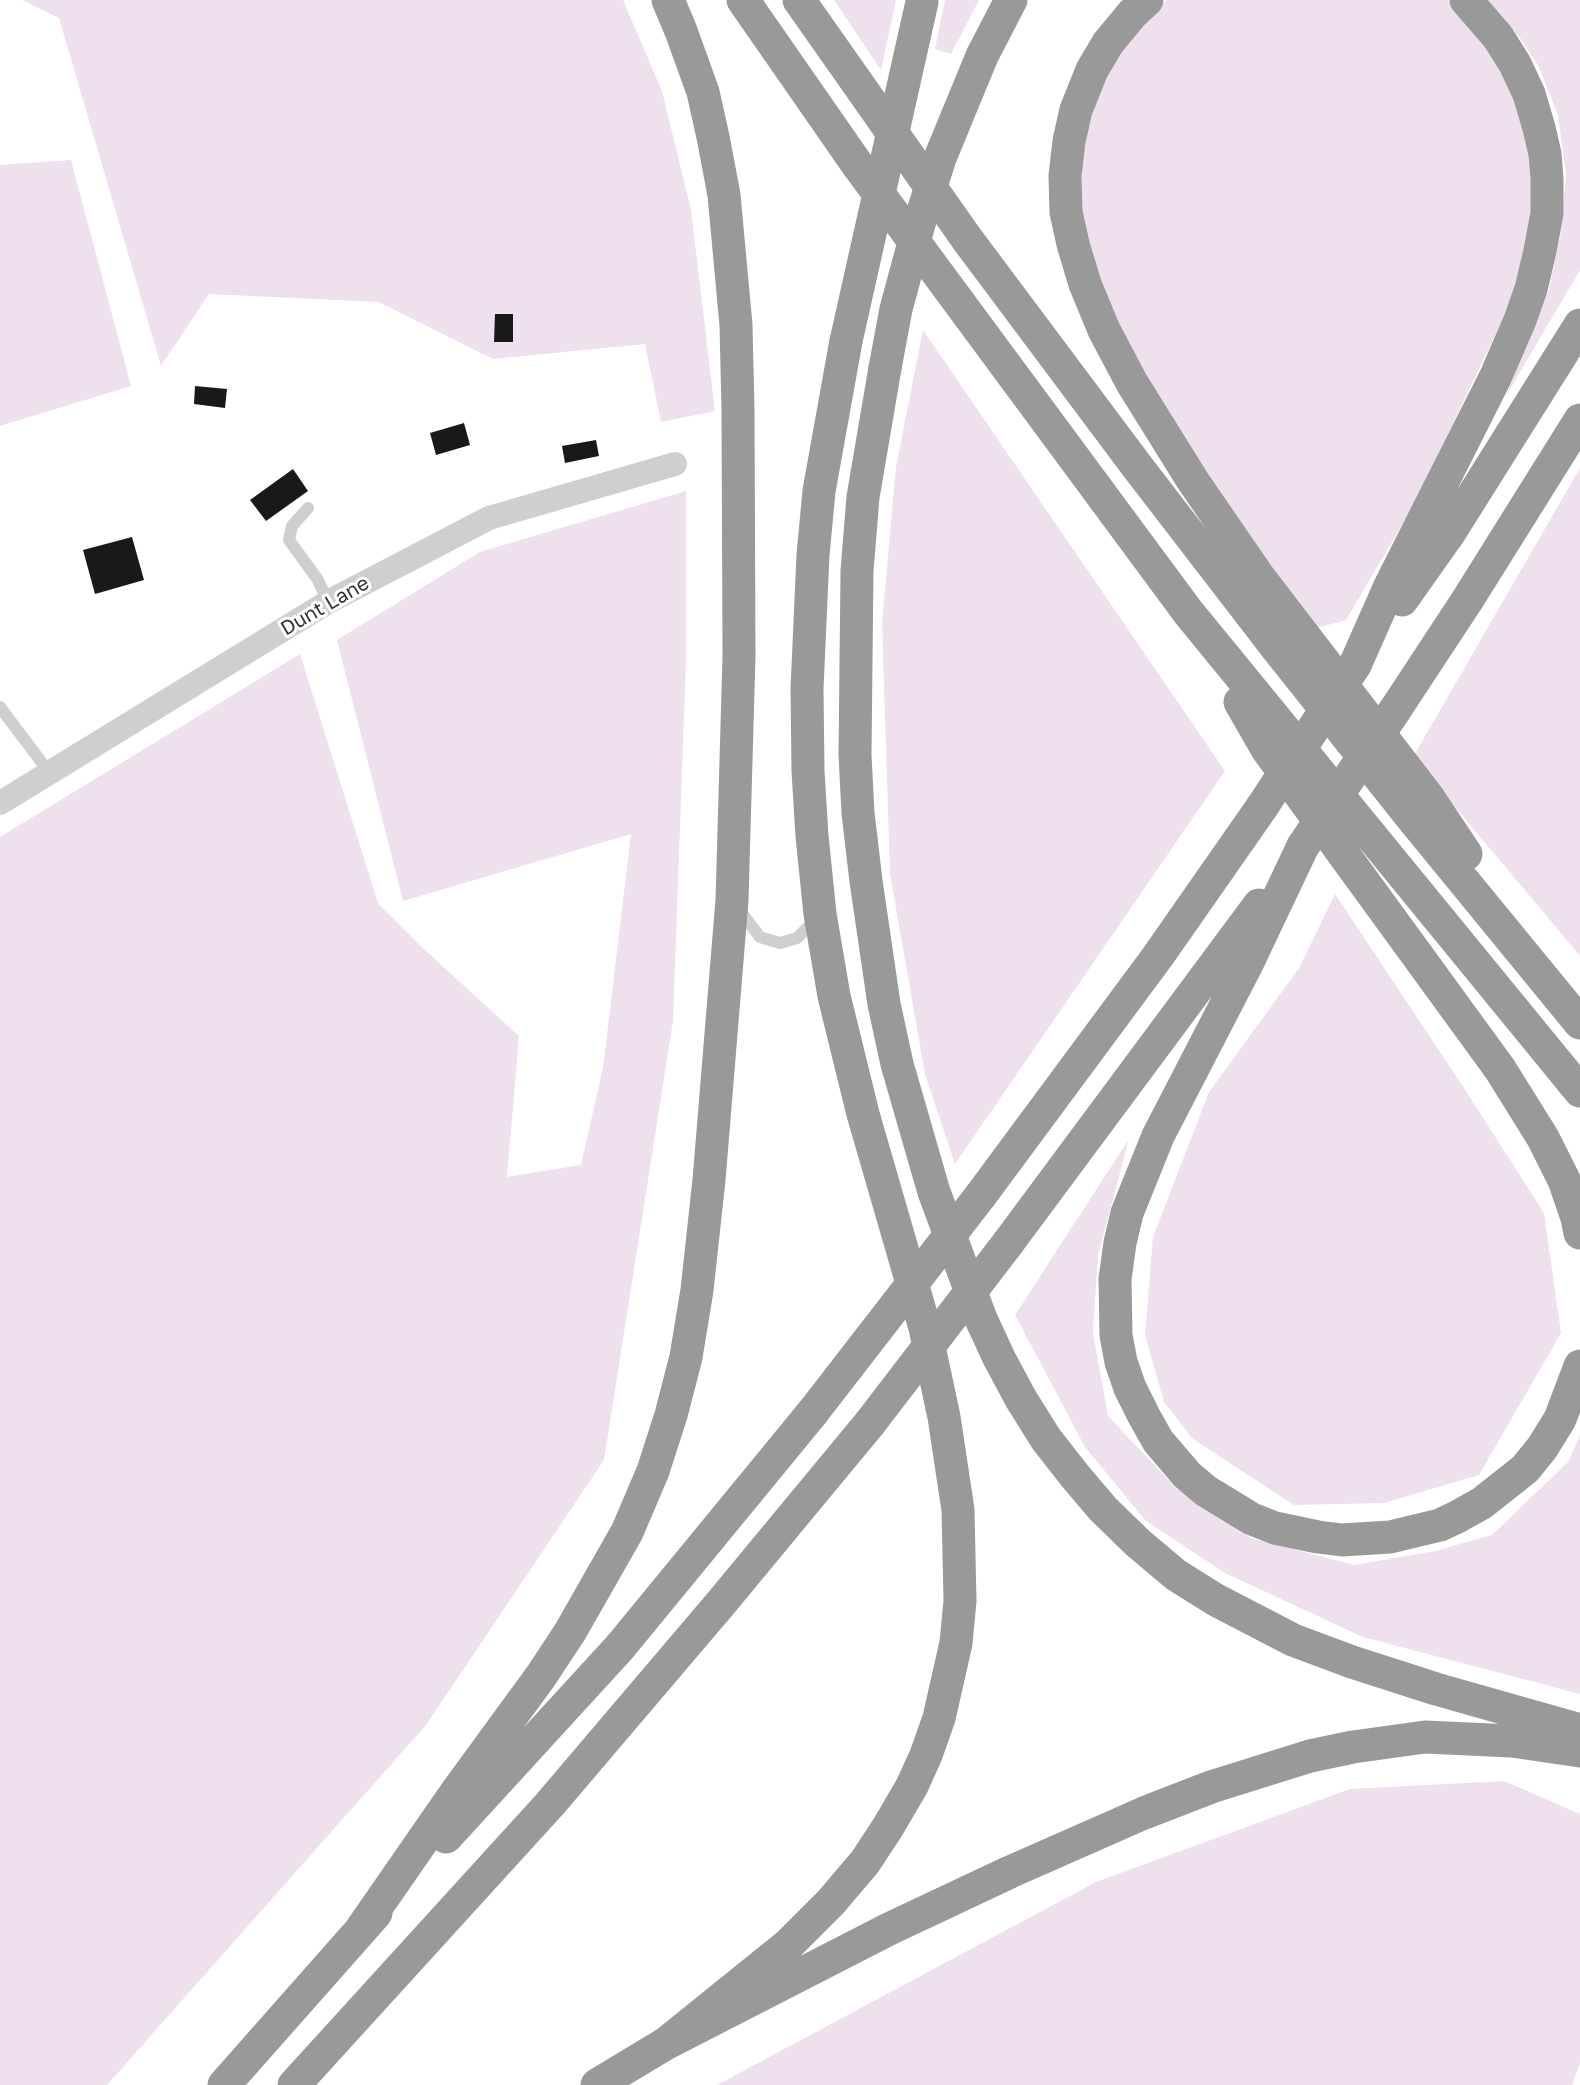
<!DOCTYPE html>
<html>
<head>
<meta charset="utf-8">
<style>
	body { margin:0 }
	canvas { display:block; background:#fff }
</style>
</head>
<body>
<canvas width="1580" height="2085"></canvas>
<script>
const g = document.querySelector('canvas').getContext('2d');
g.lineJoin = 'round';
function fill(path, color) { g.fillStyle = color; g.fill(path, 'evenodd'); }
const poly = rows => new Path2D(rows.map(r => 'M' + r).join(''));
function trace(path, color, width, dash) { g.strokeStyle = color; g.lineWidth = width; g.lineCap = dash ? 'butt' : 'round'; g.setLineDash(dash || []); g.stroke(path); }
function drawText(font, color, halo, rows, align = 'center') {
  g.font = font + ' "Golos Text",sans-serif'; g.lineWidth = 6; g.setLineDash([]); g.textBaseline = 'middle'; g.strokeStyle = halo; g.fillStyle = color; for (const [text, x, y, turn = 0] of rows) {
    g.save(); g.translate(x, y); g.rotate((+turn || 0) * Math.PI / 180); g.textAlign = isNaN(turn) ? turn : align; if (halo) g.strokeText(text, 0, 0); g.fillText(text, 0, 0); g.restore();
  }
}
const green = poly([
	[22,0,623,0,662,91,691,210,715,411,661,422,645,344,493,359,379,302,209,294,161,366,59,18],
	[834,0,896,0,881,70],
	[945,0,979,0,951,54,935,49],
	[1167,0,1447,0,1461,10,1511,73,1539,187,1520,275,1499,327,1416,501,1346,620,1317,628,1204,476,1141,381,1080,243,1083,123,1111,61,1137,26],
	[1487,0,1580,0,1580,270,1506,396,1549,289,1561,232,1566,174,1558,115,1538,65,1520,38],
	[71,160,131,386,0,426,0,165],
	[923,330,1225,771,955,1164,925,1074,890,874,882,623,896,467],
	[1580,468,1580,956,1413,757],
	[686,491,686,661,673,1021,604,1460,426,1725,107,2085,0,2085,0,837,300,654,378,903,425,950,519,1036,507,1177,581,1165,603,1068,631,834,403,901,337,640,480,552],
	[1335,894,1464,1088,1544,1213,1561,1333,1479,1475,1384,1503,1294,1505,1193,1439,1164,1402,1145,1335,1153,1237,1209,1092,1299,968],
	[1129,1139,1098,1255,1093,1333,1108,1416,1176,1488,1251,1538,1354,1565,1435,1551,1492,1535,1568,1462,1580,1435,1580,1694,1363,1637,1225,1573,1146,1521,1085,1447,1015,1315],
	[1504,1781,1580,1814,1580,2063,1572,2085,717,2085,1096,1882,1350,1789]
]);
const building = poly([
	[495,314,513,314,513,342,494,342],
	[195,386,227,389,225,408,194,404],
	[464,423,470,445,436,455,430,433],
	[596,440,599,456,565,463,562,446],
	[293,469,308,491,266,521,250,500],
	[132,537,144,580,95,594,83,550]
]);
const service = poly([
	[308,508,292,526,289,540,318,580,328,602],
	[0,707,49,772],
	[737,907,760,937,780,943,797,938,816,919]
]);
const minor = poly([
	[0,803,328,602,489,518,675,464]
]);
const motorway = poly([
	[743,0,859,167,1188,612,1580,1091],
	[799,0,967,239,1136,465,1276,647,1412,818,1580,1023],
	[1147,0,1132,14,1108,43,1092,70,1076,110,1069,141,1065,176,1066,212,1073,244,1085,284,1104,330,1132,383,1193,481,1259,577,1428,797,1466,854],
	[982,56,1011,0],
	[885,368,863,497,857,571,855,755,858,813,866,881,884,1004,897,1064,934,1192,981,1319,999,1358,1021,1399,1046,1439,1075,1476,1103,1509,1138,1543,1176,1575,1216,1600,1293,1640,1352,1662,1436,1689,1580,1730],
	[1402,600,1450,532,1580,325],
	[1355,665,1390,586,1495,378,1520,320,1531,289,1540,251,1547,213,1547,178,1545,154,1539,128,1529,94,1515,64,1498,37,1466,0],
	[1240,702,1267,749,1500,1069,1543,1138,1564,1180,1577,1218,1580,1233],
	[1395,710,1468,599,1580,420],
	[1303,846,1247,964,1158,1136,1127,1213,1120,1243,1115,1279,1116,1335,1121,1362,1130,1388,1144,1416,1158,1441,1187,1475,1206,1491,1252,1519,1275,1528,1318,1537,1342,1540,1390,1537,1440,1525,1457,1517,1482,1503,1525,1469,1542,1448,1560,1419,1580,1366],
	[981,1195,1158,956,1262,807],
	[1008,1243,1259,905],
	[446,1837,620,1647,813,1412],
	[362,1928,457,1791,541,1676,570,1632,627,1532,653,1471,671,1415,686,1357,697,1290,709,1180,732,900,739,656,738,410,736,325,724,195,713,137,703,92,681,31,668,0],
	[665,2044,789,1944,831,1902,865,1862,888,1827,912,1786,926,1755,939,1718,956,1643,960,1601,958,1510,944,1417,925,1328,863,1114,834,996,820,914,812,836,808,771,807,689,813,555,819,491,846,341],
	[224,2085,376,1913],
	[294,2085,550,1804,721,1603,870,1423],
	[597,2085,665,2044,889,1929,1010,1872,1144,1813,1211,1787,1310,1756,1353,1747,1425,1737,1512,1741,1580,1751]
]);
const motorwayBridge = poly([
	[846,341,922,2],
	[885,368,896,309,919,224,940,158,982,56],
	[1262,807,1355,665],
	[1303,846,1395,710],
	[813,1412,981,1195],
	[870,1423,1008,1243]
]);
const streetNames = [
	["Dunt Lane",325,606,-30]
];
fill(green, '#eee0ed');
fill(building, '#191919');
trace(service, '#cfcfcf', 12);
trace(minor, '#cfcfcf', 24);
trace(motorway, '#999', 33);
trace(motorwayBridge, '#999', 33);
drawText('20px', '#323232', '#fff', streetNames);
</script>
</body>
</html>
